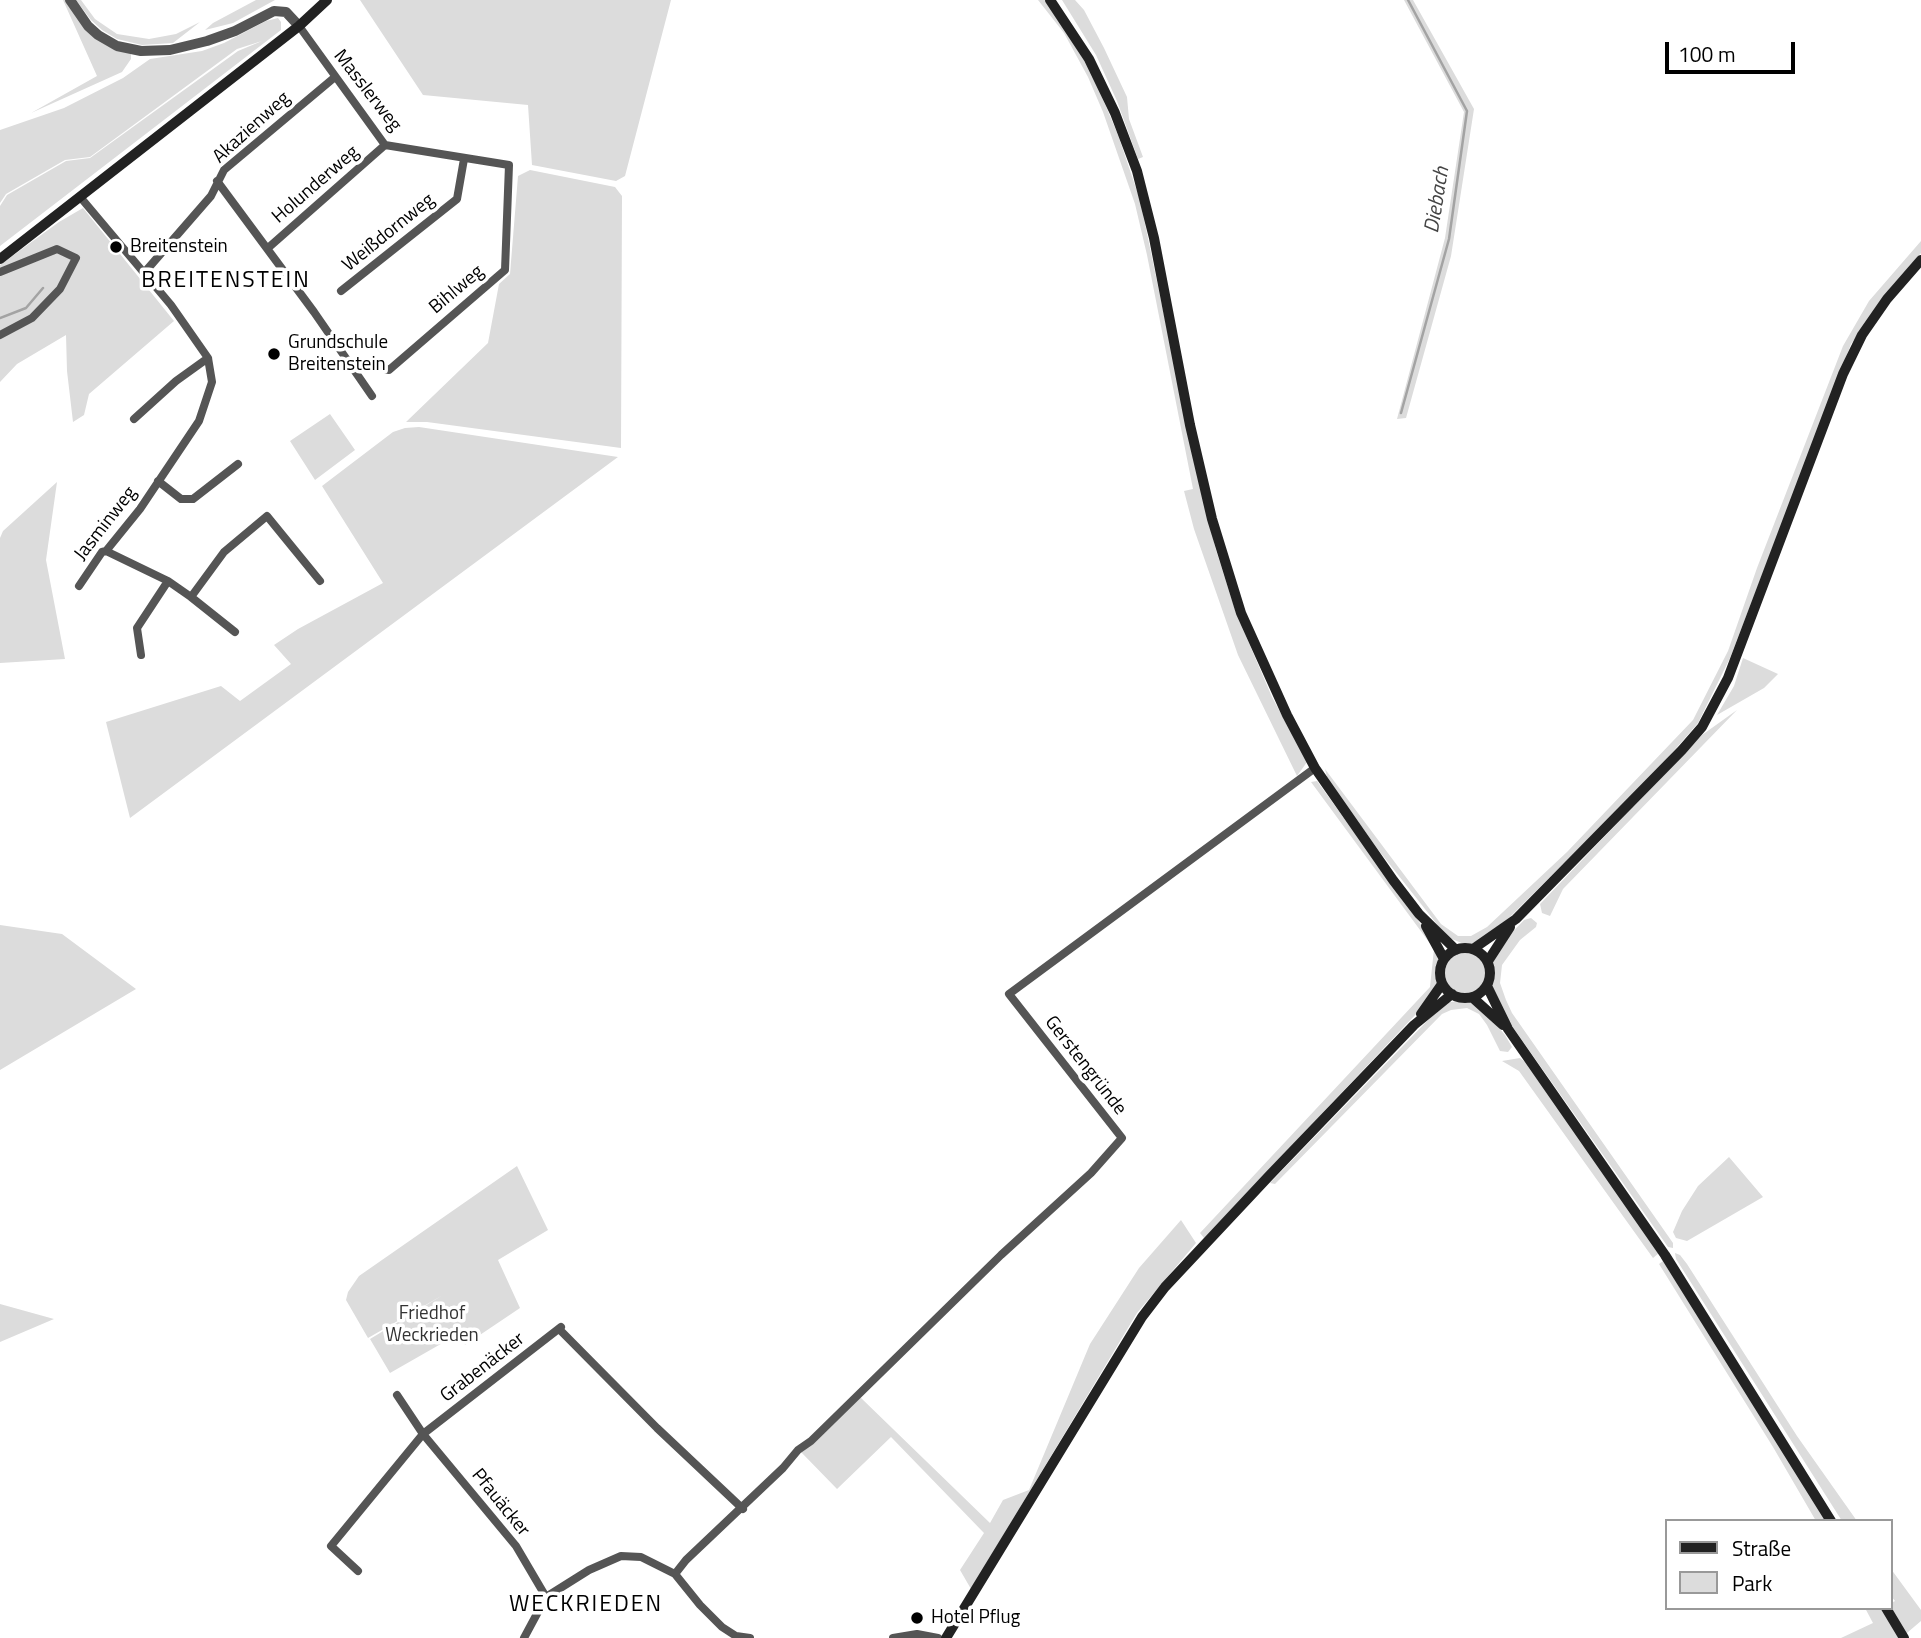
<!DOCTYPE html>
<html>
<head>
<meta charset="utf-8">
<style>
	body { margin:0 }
	#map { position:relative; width:1921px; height:1638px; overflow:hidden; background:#fff; font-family:"Titillium Web",sans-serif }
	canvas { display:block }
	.legend { position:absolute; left:1665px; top:1519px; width:228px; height:91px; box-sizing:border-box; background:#fff; border:2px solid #999; margin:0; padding:9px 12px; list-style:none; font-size:21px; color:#000 }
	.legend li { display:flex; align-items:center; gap:14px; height:35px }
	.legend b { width:35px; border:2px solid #999 }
	.scale { position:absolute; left:1665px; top:42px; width:130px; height:32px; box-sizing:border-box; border:4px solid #000; border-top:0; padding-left:9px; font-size:21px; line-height:24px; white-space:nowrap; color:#000; -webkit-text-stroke:5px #fff; paint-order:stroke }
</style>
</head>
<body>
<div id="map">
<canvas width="1921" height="1638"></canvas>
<ul class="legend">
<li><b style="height:9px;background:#222"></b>Straße</li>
<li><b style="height:19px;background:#dcdcdc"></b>Park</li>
</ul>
<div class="scale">100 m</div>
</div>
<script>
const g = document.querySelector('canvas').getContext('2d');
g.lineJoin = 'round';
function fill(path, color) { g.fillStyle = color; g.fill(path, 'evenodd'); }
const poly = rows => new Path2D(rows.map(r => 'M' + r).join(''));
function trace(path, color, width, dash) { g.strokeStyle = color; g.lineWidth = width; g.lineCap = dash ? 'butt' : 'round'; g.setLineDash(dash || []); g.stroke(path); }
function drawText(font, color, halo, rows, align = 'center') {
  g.font = font + ' "Titillium Web",sans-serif'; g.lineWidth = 7; g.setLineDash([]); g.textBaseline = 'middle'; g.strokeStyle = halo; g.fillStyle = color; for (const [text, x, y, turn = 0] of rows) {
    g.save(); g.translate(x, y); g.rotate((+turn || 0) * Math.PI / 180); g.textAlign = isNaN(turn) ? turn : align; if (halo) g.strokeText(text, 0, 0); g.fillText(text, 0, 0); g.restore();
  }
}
const green = poly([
	[63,0,67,0,74,12,131,52,131,59,122,72,31,113,97,76],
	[76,0,81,0,95,19,117,34,149,39,176,34,200,22,173,43,142,45,117,39,102,30,91,20],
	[256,0,275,0,233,23,205,30,213,23],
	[360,0,671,0,625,176,616,181,532,165,528,105,423,95],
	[1038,0,1045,0,1091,71,1118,135,1140,200,1200,488,1216,550,1236,613,1272,697,1307,762,1297,776,1238,655,1194,529,1184,491,1193,489,1147,255,1135,204,1103,112,1088,77,1064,33],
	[1062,0,1075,0,1084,10,1104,48,1127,97,1129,119,1143,157,1138,159,1117,101,1096,55],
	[1404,0,1413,0,1474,109,1451,256,1406,418,1397,419,1445,238,1464,112],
	[278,18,281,22,281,30,0,246,0,206,7,195,66,161,90,158,238,51,262,41,237,49,90,157,65,160,6,194,0,203,0,130,64,108,123,78,150,59,202,51,224,43,266,21],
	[530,170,615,187,622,196,621,448,427,422,406,422,488,343,499,284,510,274,518,176],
	[83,208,174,321,89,394,84,415,73,422,67,371,66,335,17,364,0,382,0,265,59,222],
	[1921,241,1921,253,1890,288,1851,344,1730,658,1698,723,1658,769,1509,918,1476,943,1464,944,1447,937,1376,847,1327,777,1325,769,1441,924,1458,936,1471,936,1487,927,1567,852,1693,720,1728,651,1757,568,1843,346,1869,301],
	[330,414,355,450,315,480,290,441],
	[419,427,618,457,130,818,106,722,221,686,240,701,291,664,274,645,298,629,383,583,322,486,393,432,405,428],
	[57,482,46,560,65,659,0,663,0,538,3,531],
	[1743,658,1778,674,1764,688,1717,715,1734,686],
	[1737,710,1563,889,1550,916,1542,913,1540,904,1702,735],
	[1317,781,1435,944,1438,960,1438,982,1418,1012,1204,1238,1200,1233,1430,987,1434,949,1311,782],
	[1531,918,1537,923,1536,927,1520,940,1502,965,1500,983,1506,1000,1512,1013,1673,1243,1673,1248,1668,1247,1505,1016,1492,991,1493,956,1501,944,1524,920],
	[0,925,62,934,136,989,0,1070],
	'1445 973a21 21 0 1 1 42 0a21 21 0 1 1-42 0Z',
	[1464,1001,1479,1005,1505,1035,1512,1047,1508,1052,1500,1051,1487,1025,1479,1014,1467,1008,1451,1010,1442,1014,1275,1184,1270,1183,1431,1017,1449,1002],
	[1520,1058,1528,1064,1659,1253,1653,1258,1519,1071,1502,1061],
	[1729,1157,1763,1197,1687,1241,1676,1238,1673,1232,1682,1211,1698,1186],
	[517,1166,548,1230,498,1260,520,1308,465,1345,460,1333,390,1373,370,1339,443,1295,368,1338,346,1300,348,1292,359,1276],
	[1181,1220,1196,1243,1137,1313,971,1589,960,1570,984,1533,891,1437,837,1489,801,1452,860,1397,990,1523,1003,1500,1029,1490,1090,1344,1139,1268],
	[1675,1253,1680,1255,1687,1264,1797,1436,1857,1521,1842,1521,1676,1259],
	[1663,1261,1828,1521,1816,1521,1773,1447,1659,1264],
	[0,1304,54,1319,0,1342],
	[1891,1569,1921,1610,1921,1621,1901,1638,1841,1638,1873,1623,1865,1608,1891,1608,1891,1603,1895,1601,1891,1596]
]);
const stream = poly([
	[0,318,26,308,43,288],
	[1401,413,1449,239,1467,111,1408,0]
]);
const minor = poly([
	[299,26,385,145,509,165,505,270,389,370,381,368],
	[217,181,314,312,372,396],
	[268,248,385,145],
	[0,272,57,249,76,258,60,289,32,318,0,335],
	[144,273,211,196,224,170,335,77],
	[341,291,457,199,464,159],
	[134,419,176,381,208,358],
	[158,481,181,499,193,499,238,464],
	[106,551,168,581,191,597,224,552,267,516,320,581],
	[79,586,102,552,106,551,140,509,199,421,212,382,208,358,171,305,81,198],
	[191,597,235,632],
	[141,655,137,628,168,581],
	[559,1329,657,1428,743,1509],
	[397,1395,423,1434,516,1546,546,1597],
	[358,1571,331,1546,423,1434,561,1327],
	[675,1574,686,1560,783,1468,798,1450,811,1441,1001,1255,1091,1173,1122,1138,1009,994,1315,768],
	[524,1638,546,1597,589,1570,621,1556,641,1557,675,1574,700,1605,722,1627,736,1636,750,1638],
	[893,1638,917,1634,938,1638]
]);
const tertiary = poly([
	[70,0,88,26,98,35,117,46,141,51,170,50,207,41,235,31,274,11,286,12,299,26]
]);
const secondary = poly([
	[1050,0,1089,59,1115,113,1137,171,1154,238,1190,425,1212,519,1241,613,1287,715,1315,768,1393,880,1419,914,1456,950],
	[0,259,299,26,327,0],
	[1426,926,1444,959],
	'1440 973a25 25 0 1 1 50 0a25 25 0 1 1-50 0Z',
	[1473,949,1516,919,1682,750,1702,727,1728,678,1843,374,1862,335,1887,299,1921,260],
	[1488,961,1510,927],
	[1487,986,1508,1029,1665,1255,1831,1521],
	[1473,998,1503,1025],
	[1421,1014,1442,984],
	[1886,1608,1904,1638],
	[946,1638,1142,1317,1165,1287,1269,1176,1414,1025,1452,994]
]);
const markers = [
	[116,247,7,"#000"],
	[274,354,7,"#000"],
	[917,1618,7,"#000"]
];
const streetNames = [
	["Masslerweg",367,91,52],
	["Akazienweg",252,128,-42],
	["Holunderweg",316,185,-41],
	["Weißdornweg",389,233,-39],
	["Bihlweg",457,290,-40],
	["Jasminweg",106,524,-52],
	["Gerstengründe",1085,1066,52],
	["Grabenäcker",483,1368,-38],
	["Pfauäcker",500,1503,51]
];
const poiNames = [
	["Breitenstein",130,247],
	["Grundschule",288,343],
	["Breitenstein",288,365],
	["Hotel Pflug",931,1618]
];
const parkNames = [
	["Friedhof",432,1314],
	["Weckrieden",432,1336]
];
const waterNames = [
	["Diebach",1438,200,-81]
];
const quarterNames = [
	["BREITENSTEIN",226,281],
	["WECKRIEDEN",586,1605]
];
fill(green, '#dcdcdc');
trace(stream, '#a3a3a3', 2.5);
trace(minor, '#555', 8);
trace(tertiary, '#555', 10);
trace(secondary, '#222', 10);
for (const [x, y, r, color] of markers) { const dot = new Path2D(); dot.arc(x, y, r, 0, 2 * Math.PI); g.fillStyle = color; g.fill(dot); trace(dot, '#fff', 2.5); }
drawText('19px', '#000', '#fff', streetNames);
drawText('19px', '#000', '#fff', poiNames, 'left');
drawText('19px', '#333', '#fff', parkNames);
drawText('italic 21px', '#444', '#fff', waterNames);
g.letterSpacing = '2px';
drawText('23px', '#000', '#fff', quarterNames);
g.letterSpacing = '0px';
</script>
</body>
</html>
